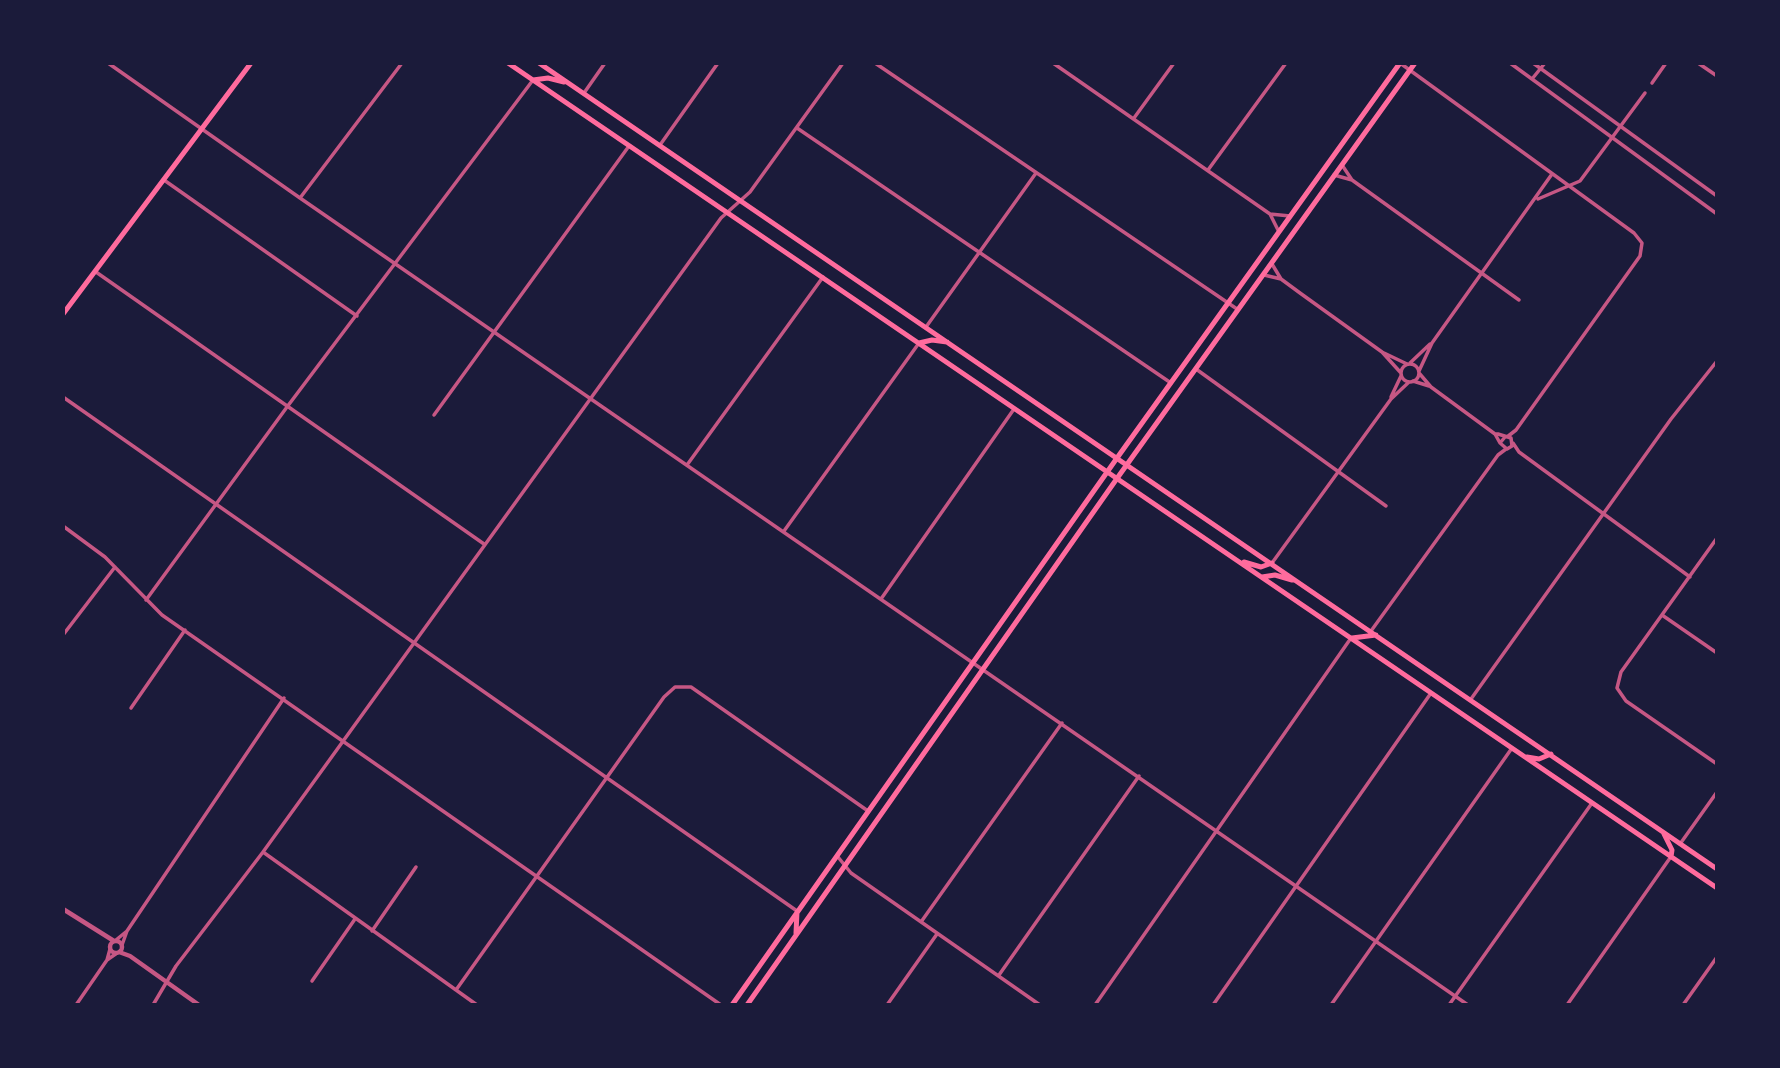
<!DOCTYPE html>
<html>
<head>
<meta charset="utf-8">
<style>
	body { margin:0 }
	#map { position:relative; width:1780px; height:1068px; overflow:hidden; background:#1b1b3a; font-family:"Noto Sans",sans-serif }
	canvas { display:block }
	.frame { position:absolute; inset:0; border:65px solid #1b1b3a; pointer-events:none }
</style>
</head>
<body>
<div id="map">
<canvas width="1780" height="1068"></canvas>
<div class="frame"></div>
</div>
<script>
const g = document.querySelector('canvas').getContext('2d');
g.lineJoin = 'round';
const poly = rows => new Path2D(rows.map(r => 'M' + r).join(''));
function trace(path, color, width, dash) { g.strokeStyle = color; g.lineWidth = width; g.lineCap = dash ? 'butt' : 'round'; g.setLineDash(dash || []); g.stroke(path); }
const minor = poly([
	[108,63,300,198,1468,1005],
	[875,63,1237,309],
	[1053,63,1270,214,1279,232],
	[1400,63,1634,233,1642,243,1640,256,1516,430,1507,437],
	[1510,63,1717,214],
	[1533,63,1717,196],
	[1698,63,1717,76],
	[1532,79,1545,63],
	[1652,83,1666,63],
	[584,93,605,63],
	[1134,118,1174,63],
	[797,128,1171,383],
	[660,145,718,63],
	[1342,165,1352,180],
	[1208,170,1286,63],
	[1334,175,1352,180,1519,300],
	[164,180,357,316],
	[300,198,402,63],
	[1538,199,1580,181,1645,93],
	[1270,214,1290,216],
	[1272,264,1281,279],
	[96,272,484,544],
	[1264,275,1281,279,1300,293,1382,352,1401,373],
	[926,327,1036,173],
	[1384,353,1407,364],
	[1410,363,1430,344],
	'1401 373a9 9 0 1 1 18 0a9 9 0 1 1-18 0Z',
	[1196,369,1386,506],
	[1419,371,1432,343,1552,174],
	[1419,373,1431,387,1495,434,1500,443],
	[1413,381,1429,386],
	[63,397,797,911],
	[1391,397,1401,376],
	[434,415,629,146],
	[1495,434,1498,434,1511,438,1512,446,1507,449,1500,443,1505,437],
	[1513,443,1519,452,1690,577],
	[687,465,823,277],
	[63,526,105,557,162,615,721,1005],
	[784,531,919,343],
	[1717,538,1621,672,1617,688,1626,701,1717,764],
	[1272,563,1391,399,1409,382],
	[881,599,1014,409],
	[146,600,287,407,533,80],
	[1662,615,1717,653],
	[1371,631,1498,455,1506,449],
	[63,635,115,567],
	[1471,699,1671,419,1717,361],
	[131,708,185,630],
	[1680,844,1717,792],
	[263,852,477,1005],
	[838,857,851,873,1040,1005],
	[921,922,1062,723],
	[372,931,416,867],
	[116,940,127,931],
	[122,945,127,931,284,698],
	[107,960,117,953],
	[999,975,1139,776],
	[312,981,355,919],
	[456,990,664,697,675,687,691,687,868,811],
	[76,1005,107,960,110,949],
	[153,1005,176,966,263,852,721,218,750,192,843,63],
	[887,1005,937,934],
	[1095,1005,1351,638],
	[1213,1005,1431,693],
	[1331,1005,1512,748],
	[1449,1005,1592,803],
	[1567,1005,1670,858],
	[1683,1005,1717,957]
]);
const tertiary = poly([
	[63,909,114,941],
	'110 947a6 6 0 1 1 12 0a6 6 0 1 1-12 0Z',
	[119,952,130,956,199,1005]
]);
const secondary = poly([
	[63,314,251,63],
	[796,933,797,912],
	[732,1005,1117,458,1400,63],
	[747,1005,1118,477,1415,63]
]);
const primary = poly([
	[508,63,1717,888],
	[539,63,1717,869],
	[533,80,548,78,564,82],
	[919,343,932,340,947,342],
	[1244,562,1261,567,1272,563],
	[1262,577,1275,575,1292,580],
	[1352,638,1376,635],
	[1527,757,1539,759,1551,754],
	[1664,834,1672,850,1671,857]
]);
trace(minor, '#c65784', 3.5);
trace(tertiary, '#c65784', 4.5);
trace(secondary, '#ff6b9d', 5);
trace(primary, '#ff6b9d', 5);
</script>
</body>
</html>
